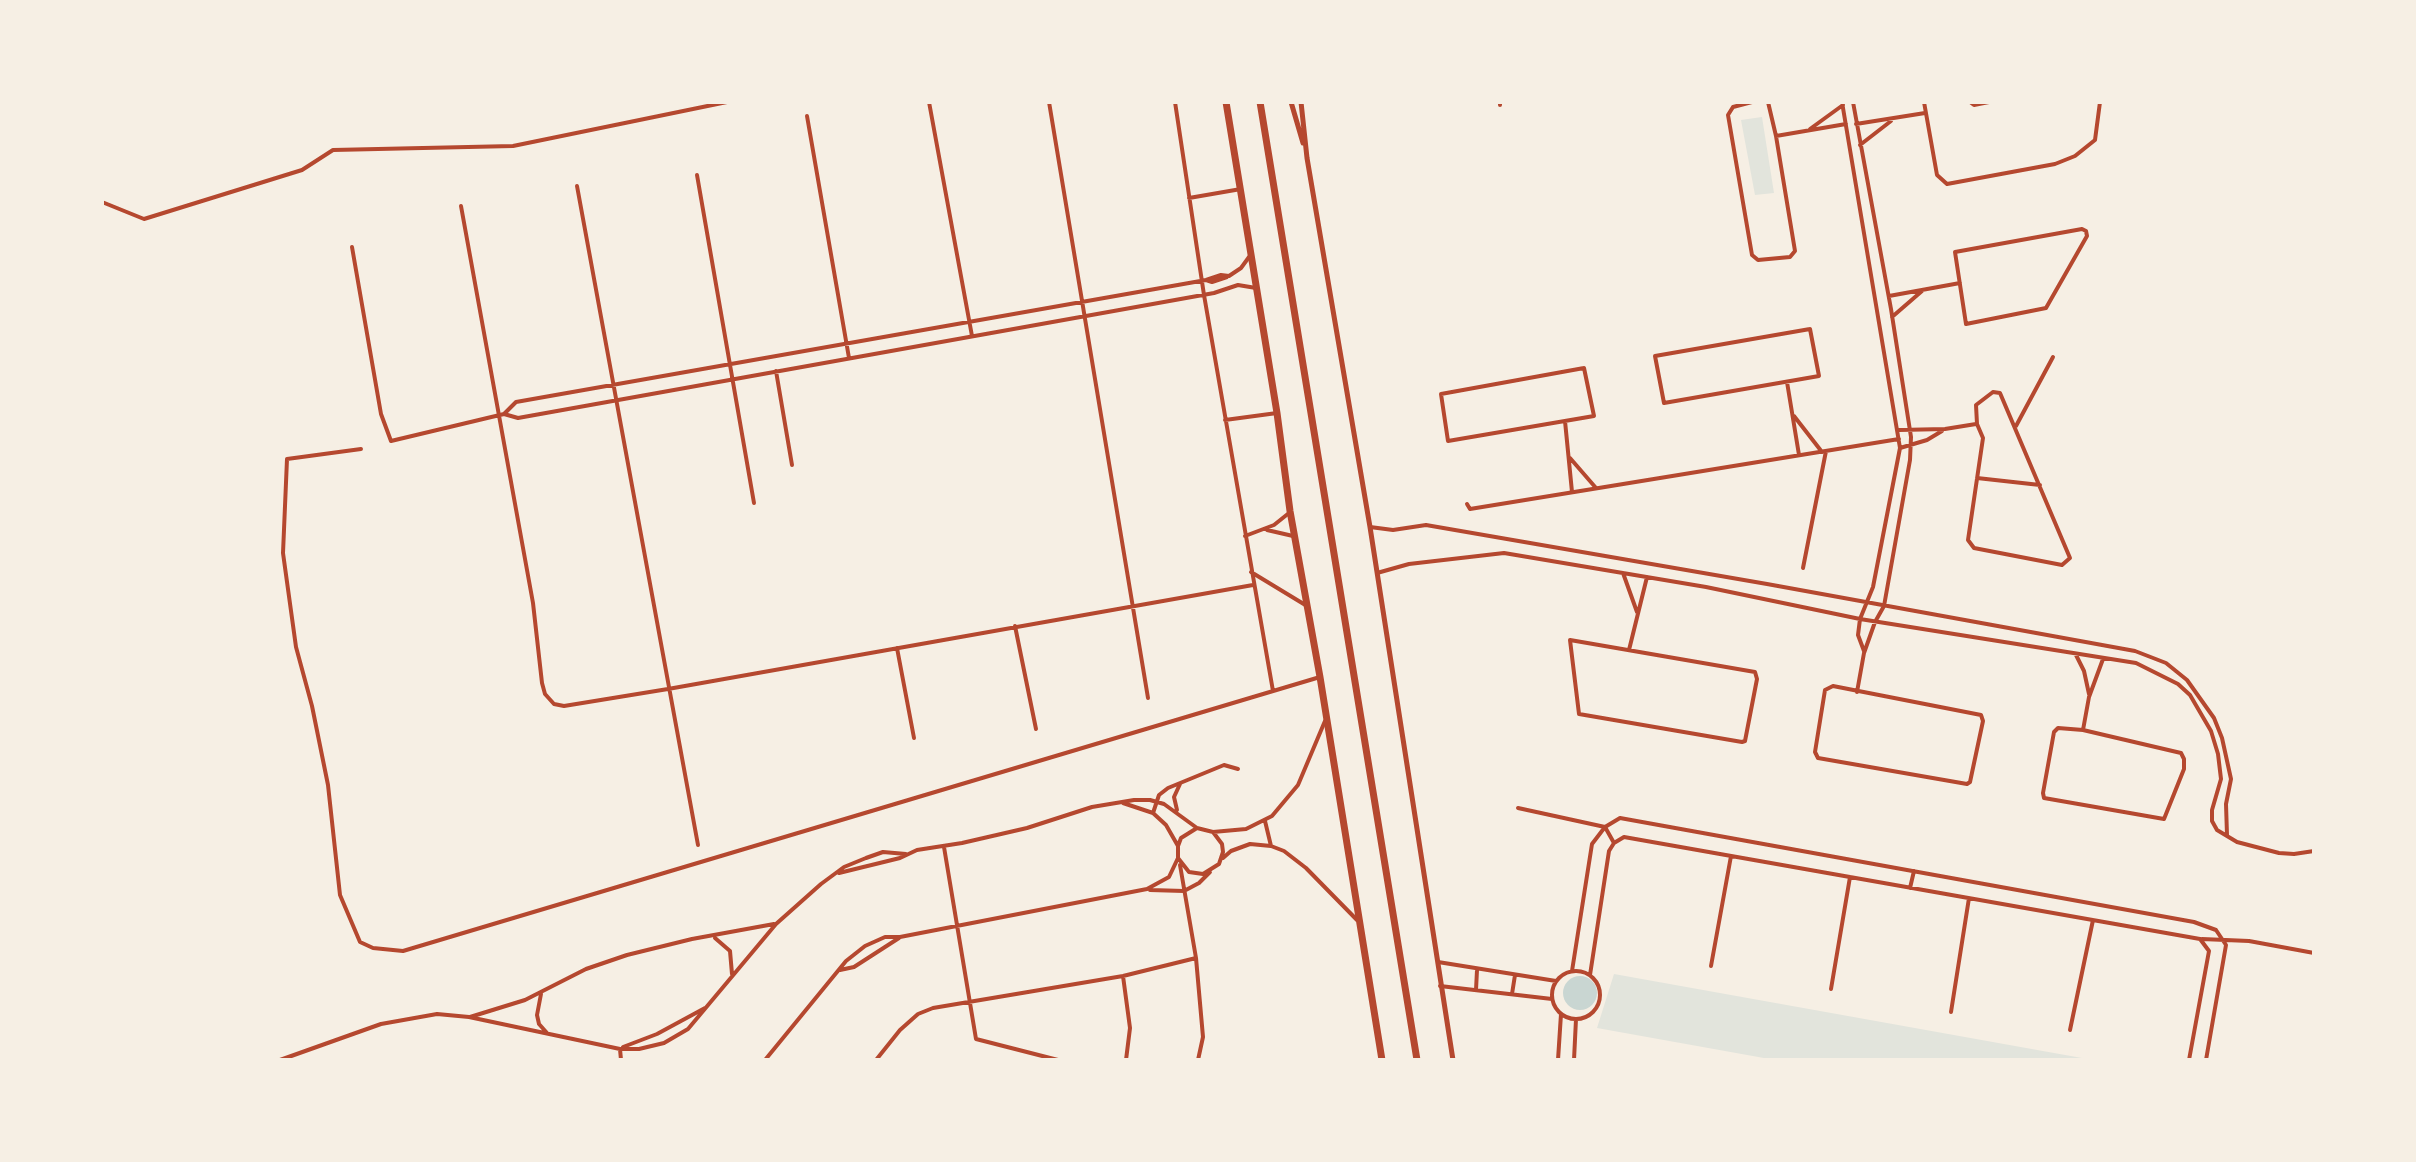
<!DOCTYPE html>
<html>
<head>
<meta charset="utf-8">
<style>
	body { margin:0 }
	#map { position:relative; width:2416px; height:1162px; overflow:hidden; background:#f6efe4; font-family:"Noto Sans",sans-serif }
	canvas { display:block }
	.frame { position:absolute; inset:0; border:104px solid #f6efe4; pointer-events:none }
</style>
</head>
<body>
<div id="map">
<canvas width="2416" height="1162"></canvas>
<div class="frame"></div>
</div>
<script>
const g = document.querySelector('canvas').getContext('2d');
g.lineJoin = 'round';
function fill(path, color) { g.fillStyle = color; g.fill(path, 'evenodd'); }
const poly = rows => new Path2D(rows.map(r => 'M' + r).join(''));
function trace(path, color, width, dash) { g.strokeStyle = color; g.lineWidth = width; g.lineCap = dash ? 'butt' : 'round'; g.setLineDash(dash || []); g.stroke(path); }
const green = poly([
	[1762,117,1774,193,1755,195,1741,120],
	[1614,974,2093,1060,1775,1060,1597,1028]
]);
const water = poly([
	'1563 993a17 17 0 1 1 34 0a17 17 0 1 1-34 0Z'
]);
const minor = poly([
	[929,102,972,336],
	[1049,102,1148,698],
	[1175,102,1204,295,1273,691],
	[1500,102,1500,105],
	[1752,102,1733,107,1728,115,1752,255,1758,260,1790,257,1795,251,1776,136,1768,102],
	[1842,102,1900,448,1873,587,1860,619,1858,635,1864,651],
	[1853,102,1891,309,1911,437,1910,460,1884,606,1875,622,1864,653,1857,692],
	[1924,102,1937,175,1947,184,2055,164,2075,156,2095,140,2100,102],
	[1970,102,1974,105,1989,102],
	[807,116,849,358],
	[1856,124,1925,113],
	[1810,129,1843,105],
	[1776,136,1846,124],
	[1860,145,1891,121],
	[697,175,754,503],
	[577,186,698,845],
	[1189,198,1241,189],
	[102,202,144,219,302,170,333,150,513,146,727,102],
	[461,206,533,603,542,683,545,694,554,704,564,706,668,689,1253,585],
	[2082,229,2086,231,2087,236,2046,308,1966,324,1955,252,2082,229],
	[352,247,381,414,391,441,504,414,518,418,1214,293,1238,285,1256,288],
	[1206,280,1212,282,1227,277],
	[1889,296,1960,283],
	[1892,317,1922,291],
	[1810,329,1819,376,1664,403,1655,356,1810,329],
	[1584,368,1594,416,1448,441,1441,394,1584,368],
	[776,371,792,465],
	[1787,382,1799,455],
	[1993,392,2000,393,2070,558,2062,565,1974,548,1968,540,1983,438,1977,424,1976,405,1993,392],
	[504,414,516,402,1206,280,1221,275,1229,276,1241,268,1249,257],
	[1794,416,1822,452],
	[1225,420,1277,413],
	[1565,421,1572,492],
	[2016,426,2053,357],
	[1899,430,1945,429,1976,424],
	[1900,448,1927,440,1942,431],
	[361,449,287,459,283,553,296,647,312,706,328,785,340,895,360,942,373,948,403,951,1320,677],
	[1570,458,1596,488],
	[1977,478,2040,485],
	[1467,504,1470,509,1899,439],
	[1370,527,1393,530,1426,525,1767,584,2135,651,2166,663,2187,680,2214,718,2222,738,2231,779,2226,804,2227,835],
	[1267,530,1293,536],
	[1245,536,1274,525,1289,513],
	[1803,568,1826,451],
	[1251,572,1307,606],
	[1377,573,1409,564,1504,553,1706,587,1860,619,2136,663,2178,684,2190,695,2211,731,2218,754,2221,779,2212,810,2212,821,2217,830,2237,842,2279,853,2294,854,2314,851],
	[1623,573,1637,612],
	[1015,626,1036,729],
	[1570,640,1755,672,1757,679,1745,741,1742,742,1579,714,1570,640],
	[897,648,914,738],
	[1629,650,1647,577],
	[2076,655,2084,671,2089,694],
	[1833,686,1981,715,1983,721,1970,782,1967,784,1818,758,1815,752,1825,690,1833,686],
	[2058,728,2083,730,2181,753,2184,759,2184,769,2164,819,2044,798,2043,793,2054,732,2058,728],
	[2083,730,2089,697,2103,659],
	[1123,803,1153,813,1166,825,1178,846],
	[1518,808,1605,827,1614,843],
	[1177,810,1174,797,1180,784],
	[1153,813,1159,795,1168,788,1224,765,1238,769],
	[1265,821,1271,846],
	[1213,832,1222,844,1223,852,1219,864,1203,874,1189,872,1178,858,1178,846,1181,838,1197,828,1213,832,1246,829,1272,816,1298,785,1325,721],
	[944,847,976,1039,1058,1060],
	[1223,858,1231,851,1250,844,1271,846,1284,851,1306,868,1357,920],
	[1180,865,1196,958,1203,1037,1198,1060],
	[839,873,900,858,917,850,962,843,1027,828,1092,807,1134,800,1150,800,1164,804,1197,828],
	[1910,888,1914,871],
	[1150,890,1184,891,1199,883,1210,872],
	[715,938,730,951,732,974],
	[2202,939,2249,941,2314,953],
	[1438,962,1556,981],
	[1711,966,1731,856],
	[840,970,854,967,899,938],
	'1552 995a24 24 0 1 1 48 0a24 24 0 1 1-48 0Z',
	[1572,971,1592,844,1605,827,1620,818,2194,922,2216,930,2226,945,2206,1060],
	[1590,975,1609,851,1614,843,1624,837,2200,939,2209,951,2189,1060],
	[1123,976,1130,1028,1126,1060],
	[1440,986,1552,999],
	[1831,989,1850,877],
	[1476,990,1477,970],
	[541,994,537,1015,539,1024,547,1033],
	[1512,994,1515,975],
	[1951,1012,1969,898],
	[470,1017,525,1000,586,969,627,955,692,939,774,924],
	[2070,1030,2093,920],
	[623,1047,657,1034,705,1008],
	[620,1049,621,1060],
	[280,1060,381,1024,437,1014,469,1017,620,1049,639,1049,664,1043,688,1029,776,924,821,884,844,867,866,858,883,852,906,854],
	[765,1060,846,961,865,946,885,937,900,937,1147,889,1169,877,1178,858],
	[876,1060,900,1030,918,1014,933,1008,1123,976,1196,958],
	[1558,1060,1561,1014],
	[1574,1060,1576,1019]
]);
const tertiary = poly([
	[1291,102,1303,143],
	[1301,102,1307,158,1370,527,1453,1060]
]);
const trunk = poly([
	[1226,102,1277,413,1290,511,1320,677,1382,1060],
	[1260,102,1417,1060]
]);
fill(green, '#e2e4dc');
fill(water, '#c9d6d2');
trace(minor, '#b5482f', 4);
trace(tertiary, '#b5482f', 5);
trace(trunk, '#b5482f', 7);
</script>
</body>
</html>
